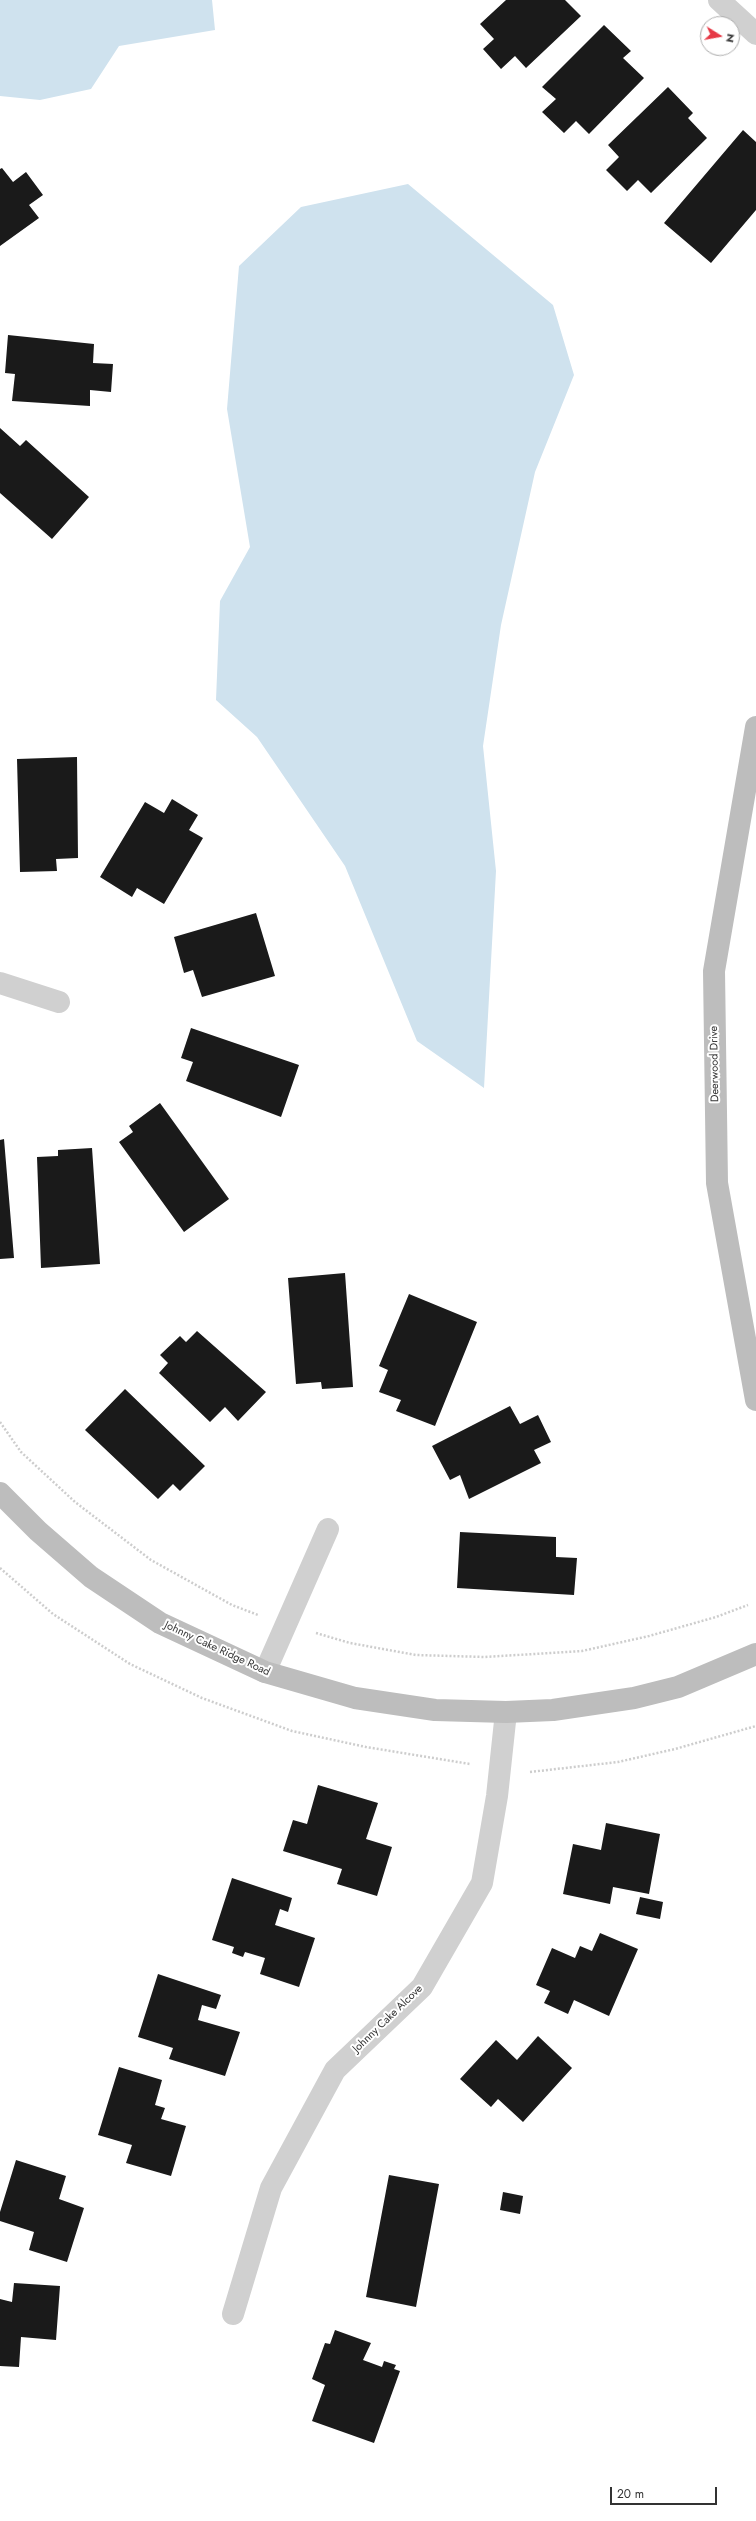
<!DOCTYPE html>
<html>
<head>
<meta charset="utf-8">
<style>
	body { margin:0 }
	#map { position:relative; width:756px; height:2521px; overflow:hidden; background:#fff; font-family:Jost,sans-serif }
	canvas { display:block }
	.north { position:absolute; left:700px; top:16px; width:40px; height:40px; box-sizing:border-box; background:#fff; border:1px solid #adadad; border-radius:50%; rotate:101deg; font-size:11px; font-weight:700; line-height:16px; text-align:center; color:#333 }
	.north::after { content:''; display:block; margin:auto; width:14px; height:18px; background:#e63946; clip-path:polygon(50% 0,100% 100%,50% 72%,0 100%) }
	.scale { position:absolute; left:610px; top:2487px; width:107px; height:18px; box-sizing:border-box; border:2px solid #333; border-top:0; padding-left:5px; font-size:12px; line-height:14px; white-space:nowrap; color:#333; -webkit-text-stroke:3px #fff; paint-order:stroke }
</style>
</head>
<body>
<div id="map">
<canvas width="756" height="2521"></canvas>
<div class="north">N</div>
<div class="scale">20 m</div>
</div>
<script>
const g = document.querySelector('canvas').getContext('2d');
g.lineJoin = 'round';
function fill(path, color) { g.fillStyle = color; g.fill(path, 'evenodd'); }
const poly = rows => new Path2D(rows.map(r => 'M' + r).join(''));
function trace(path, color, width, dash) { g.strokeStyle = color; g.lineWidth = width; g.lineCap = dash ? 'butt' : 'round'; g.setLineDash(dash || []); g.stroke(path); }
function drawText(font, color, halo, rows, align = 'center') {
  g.font = font + ' Jost,sans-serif'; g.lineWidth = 4; g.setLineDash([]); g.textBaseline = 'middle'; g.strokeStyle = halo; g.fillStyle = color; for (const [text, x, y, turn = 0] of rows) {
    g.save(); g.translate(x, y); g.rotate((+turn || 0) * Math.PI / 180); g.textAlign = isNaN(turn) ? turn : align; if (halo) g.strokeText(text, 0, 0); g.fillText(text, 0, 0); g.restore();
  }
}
const water = poly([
	[0,0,212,0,215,30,119,46,91,89,40,100,0,96],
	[408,184,553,305,574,375,535,472,501,625,483,746,496,871,484,1088,417,1041,345,866,257,737,216,700,220,601,250,547,227,409,239,266,301,207]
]);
const building = poly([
	[506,0,565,0,581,16,526,68,515,56,501,69,483,49,494,39,480,24],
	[604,25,631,51,623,58,644,78,589,134,576,121,564,133,542,112,556,99,542,87],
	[668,87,693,113,688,118,707,138,651,193,638,180,627,191,606,170,619,157,608,145],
	[743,130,756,142,756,210,711,263,664,223],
	[2,168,13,182,26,172,43,195,29,205,39,218,0,246,0,169],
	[8,335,94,344,93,363,113,364,111,392,90,390,90,406,12,401,15,374,5,373],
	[0,428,20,446,26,440,89,497,52,539,0,493],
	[77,757,78,858,56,859,57,871,20,872,17,759],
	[172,799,198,815,189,830,203,838,164,904,137,888,132,897,100,877,145,802,164,813],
	[256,913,275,976,202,997,193,970,184,973,174,937],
	[191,1028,299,1065,281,1117,186,1081,193,1062,181,1058],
	[160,1103,229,1199,184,1232,119,1142,133,1132,129,1126],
	[4,1139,14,1258,0,1259,0,1140],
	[92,1148,100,1264,41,1268,37,1157,58,1156,58,1150],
	[345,1273,353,1387,322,1389,321,1382,296,1384,288,1278],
	[409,1294,477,1322,435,1426,396,1411,401,1400,379,1392,388,1370,379,1366],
	[197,1331,266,1392,238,1421,225,1407,210,1422,159,1373,168,1363,160,1355,180,1336,186,1342],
	[125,1389,205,1466,180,1491,173,1484,158,1499,85,1430],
	[510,1406,520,1424,538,1415,551,1442,534,1450,541,1463,469,1499,460,1475,450,1480,432,1446],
	[460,1532,556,1537,556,1557,577,1558,574,1595,457,1588],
	[318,1785,378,1803,366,1839,392,1847,377,1896,337,1884,342,1869,283,1851,293,1820,307,1824],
	[606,1823,660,1834,649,1894,613,1887,610,1904,563,1894,573,1844,601,1850],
	[232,1878,292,1898,288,1912,280,1909,275,1925,315,1938,299,1987,260,1974,265,1958,245,1952,243,1957,232,1953,234,1947,212,1940],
	[640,1897,663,1902,660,1919,636,1914],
	[600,1933,638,1949,609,2016,574,2000,568,2014,544,2003,550,1991,536,1985,552,1948,575,1958,580,1946,592,1951],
	[158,1974,221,1995,216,2009,202,2005,198,2020,240,2032,225,2076,169,2059,173,2048,138,2037],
	[538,2036,572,2068,523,2122,498,2099,491,2107,460,2079,496,2040,517,2060],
	[119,2067,162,2080,155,2105,165,2108,161,2119,186,2126,171,2176,126,2163,132,2145,98,2135],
	[16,2160,66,2176,59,2199,84,2208,67,2262,29,2250,34,2232,0,2221,0,2212],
	[389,2175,439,2184,416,2307,366,2297],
	[503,2192,523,2196,520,2214,500,2210],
	[14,2283,60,2286,56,2340,21,2337,19,2367,0,2366,0,2299,12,2302],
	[335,2330,371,2343,363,2360,382,2367,384,2361,396,2365,394,2369,400,2371,374,2443,312,2421,325,2385,312,2379,325,2343,330,2344]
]);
const path = poly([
	[0,1422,21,1452,75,1502,151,1560,232,1605,258,1615],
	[0,1568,53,1614,130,1664,202,1698,292,1731,366,1747,470,1764],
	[316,1633,350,1643,416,1655,485,1657,582,1651,649,1636,716,1617,748,1605],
	[530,1772,618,1762,675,1749,756,1726]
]);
const street = poly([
	[719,0,756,34],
	[0,983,59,1002],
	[265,1672,328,1529],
	[233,2314,271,2188,335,2070,422,1987,482,1883,497,1796,506,1712]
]);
const secondary = poly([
	[756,727,714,971,717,1183,756,1400],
	[0,1493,38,1531,91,1577,160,1623,265,1672,355,1698,435,1710,506,1712,553,1710,634,1698,678,1687,756,1654]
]);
const streetNames = [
	["Deerwood Drive",715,1064,-91],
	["Johnny Cake Ridge Road",217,1649,25],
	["Johnny Cake Alcove",388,2019,-44]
];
fill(water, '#cfe2ee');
fill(building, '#1a1a1a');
trace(path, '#cdcdcd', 2.5, [2, 2]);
trace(street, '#d0d0d0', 22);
trace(secondary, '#bdbdbd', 22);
drawText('11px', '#333', '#fff', streetNames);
</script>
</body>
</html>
